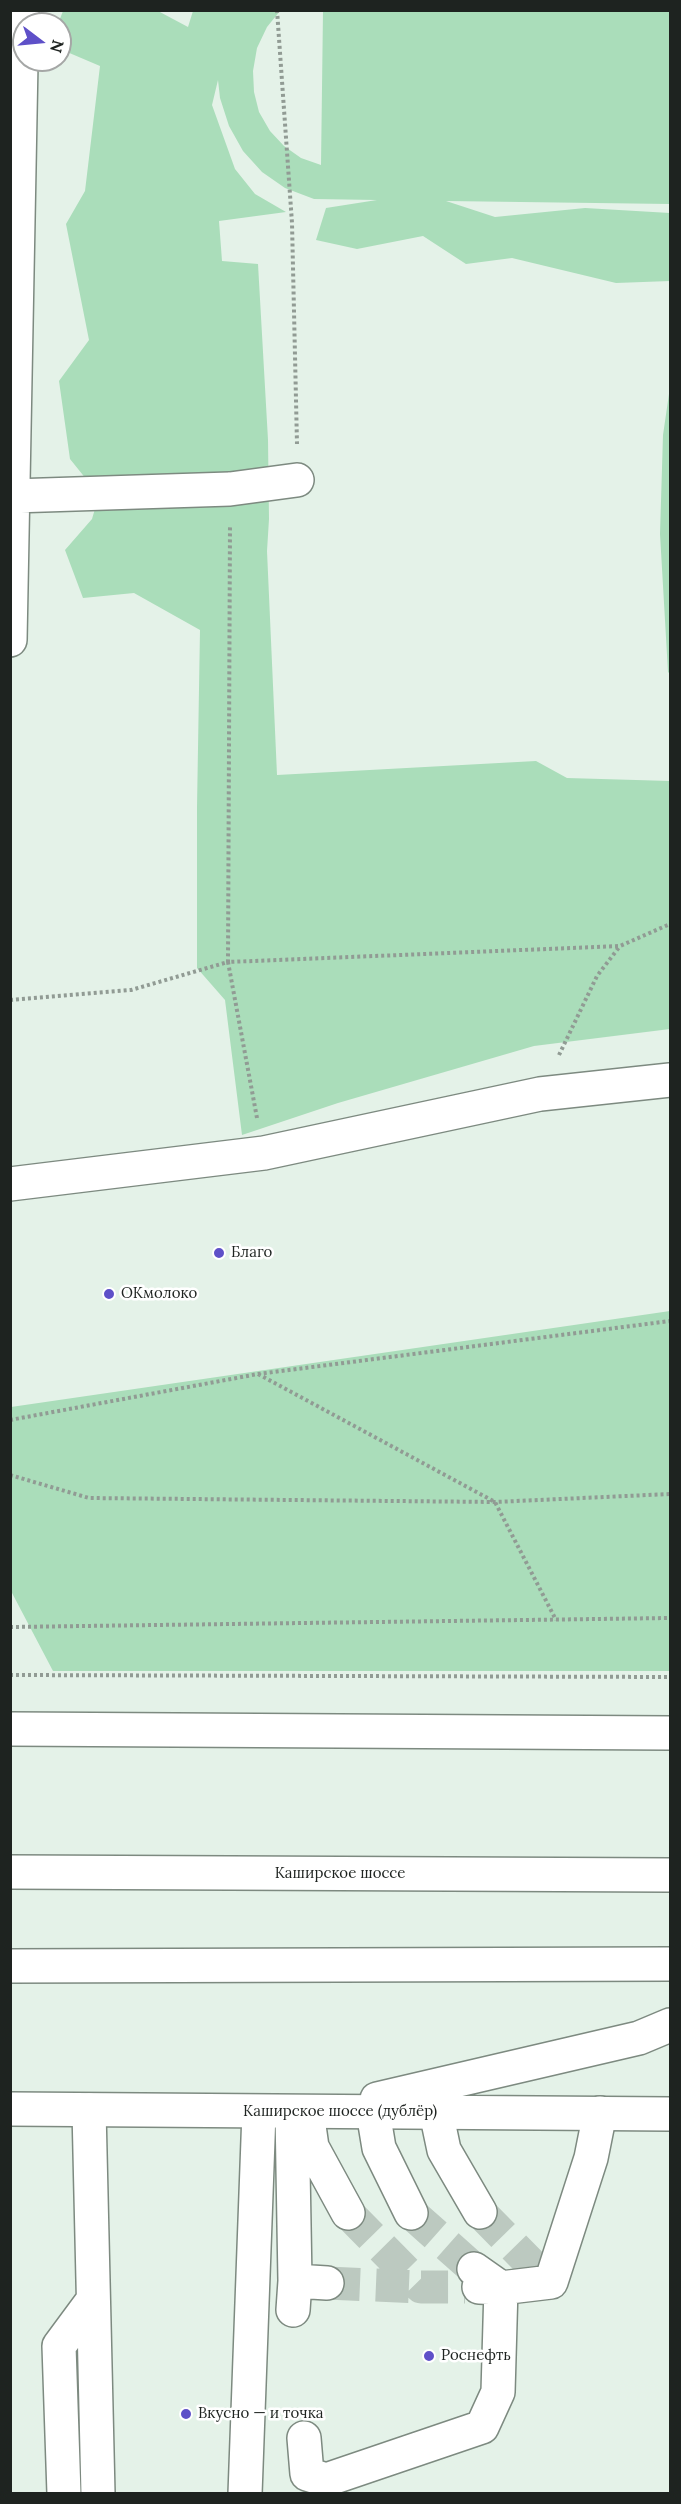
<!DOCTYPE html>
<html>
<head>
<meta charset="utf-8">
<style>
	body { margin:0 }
	#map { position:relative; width:681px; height:2504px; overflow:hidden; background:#e4f2e8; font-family:Lora,serif }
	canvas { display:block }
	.frame { position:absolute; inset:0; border:12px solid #1e2320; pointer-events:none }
	.north { position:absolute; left:12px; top:12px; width:60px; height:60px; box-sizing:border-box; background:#fff; border:2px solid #a5a7a6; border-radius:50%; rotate:106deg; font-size:16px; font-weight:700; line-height:24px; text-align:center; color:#1e2320 }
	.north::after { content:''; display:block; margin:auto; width:21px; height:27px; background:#5e50c8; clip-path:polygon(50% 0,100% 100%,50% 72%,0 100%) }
</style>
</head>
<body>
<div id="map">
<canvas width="681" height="2504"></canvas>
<div class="frame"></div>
<div class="north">N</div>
</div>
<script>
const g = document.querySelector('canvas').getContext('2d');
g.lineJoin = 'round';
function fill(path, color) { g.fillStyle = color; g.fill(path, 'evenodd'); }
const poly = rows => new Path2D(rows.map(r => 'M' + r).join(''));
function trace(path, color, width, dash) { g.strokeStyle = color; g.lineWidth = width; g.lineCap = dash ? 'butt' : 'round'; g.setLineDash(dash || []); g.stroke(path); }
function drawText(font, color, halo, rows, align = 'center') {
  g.font = font + ' Lora,serif'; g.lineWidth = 5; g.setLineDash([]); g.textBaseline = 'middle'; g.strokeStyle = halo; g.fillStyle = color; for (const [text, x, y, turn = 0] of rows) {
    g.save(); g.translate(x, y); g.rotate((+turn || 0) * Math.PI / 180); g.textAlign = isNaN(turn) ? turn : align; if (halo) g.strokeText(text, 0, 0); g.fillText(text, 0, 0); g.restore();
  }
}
const green = poly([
	[236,10,236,12,237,10,280,11,267,27,257,48,253,71,254,92,259,112,270,131,284,146,301,158,321,165,323,11,670,11,670,204,446,201,495,217,585,208,670,213,670,281,616,283,512,258,466,264,423,236,357,249,316,240,326,208,377,200,314,199,285,188,262,172,243,151,229,126,220,98,218,80,212,105,235,169,255,194,286,212,219,221,222,261,258,264,268,440,269,519,267,551,277,775,536,761,567,778,670,781,670,1029,534,1046,338,1103,242,1135,225,1000,197,968,197,807,200,630,134,593,83,598,65,550,92,519,99,495,70,459,59,381,89,340,66,224,85,191,100,66,60,49,58,24,63,11,158,11,188,27,193,11],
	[670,387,670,674,668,672,660,534,663,435],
	[670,1311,670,1671,53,1671,11,1591,11,1407]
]);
const minorTunnel = poly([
	[480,2212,536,2269],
	[348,2213,421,2287,465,2287],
	[411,2213,474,2269],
	[327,2283,421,2287]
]);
const path = poly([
	[277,10,292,223,297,444],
	[10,1000,131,990,228,962,230,525],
	[559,1055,597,976,620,946],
	[257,1118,228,962,620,946,670,924],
	[258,1374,495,1502,556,1620],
	[10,1420,258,1374,670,1321],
	[10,1475,89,1498,495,1502,670,1494],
	[10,1627,670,1618],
	[10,1675,670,1677]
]);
const minor = poly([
	[13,496,230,489,297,480],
	[10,640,22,10],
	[10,1184,264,1153,540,1094,670,1080],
	[89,2110,98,2494],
	[292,2112,295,2281,293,2310],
	[307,2112,312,2147,348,2213],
	[373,2112,379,2148,411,2213],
	[436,2112,444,2150,480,2212],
	[295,2281,327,2283],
	[479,2287,501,2288,551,2282,591,2158,600,2113],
	[304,2438,307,2474,326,2480,482,2427,498,2392,501,2288,474,2269],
	[64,2494,59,2346,93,2300],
	[245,2494,259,2112]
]);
const major = poly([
	[10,1729,670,1733],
	[10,1872,670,1875],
	[10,1966,670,1964],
	[377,2099,639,2038,670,2025],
	[10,2109,670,2114]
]);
const markers = [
	[219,1253,6,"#5e50c8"],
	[109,1294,6,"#5e50c8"],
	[429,2356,6,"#5e50c8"],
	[186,2414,6,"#5e50c8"]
];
const poiNames = [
	["Благо",231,1253],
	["ОКмолоко",121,1294],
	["Роснефть",441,2356],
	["Вкусно — и точка",198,2414]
];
const streetNames = [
	["Каширское шоссе",340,1874],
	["Каширское шоссе (дублёр)",340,2112]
];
fill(green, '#aaddba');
trace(minorTunnel, '#bcc9c0', 33, [33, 16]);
trace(minor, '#7d8a80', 36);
trace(major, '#7d8a80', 36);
trace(path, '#919b94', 4, [3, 3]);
trace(minor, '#fff', 33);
trace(major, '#fff', 33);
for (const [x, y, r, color] of markers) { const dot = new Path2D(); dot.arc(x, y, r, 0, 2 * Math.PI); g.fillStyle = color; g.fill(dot); trace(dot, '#fff', 2); }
drawText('15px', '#1e2320', '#fff', poiNames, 'left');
drawText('15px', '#1e2320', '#fff', streetNames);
</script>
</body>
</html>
